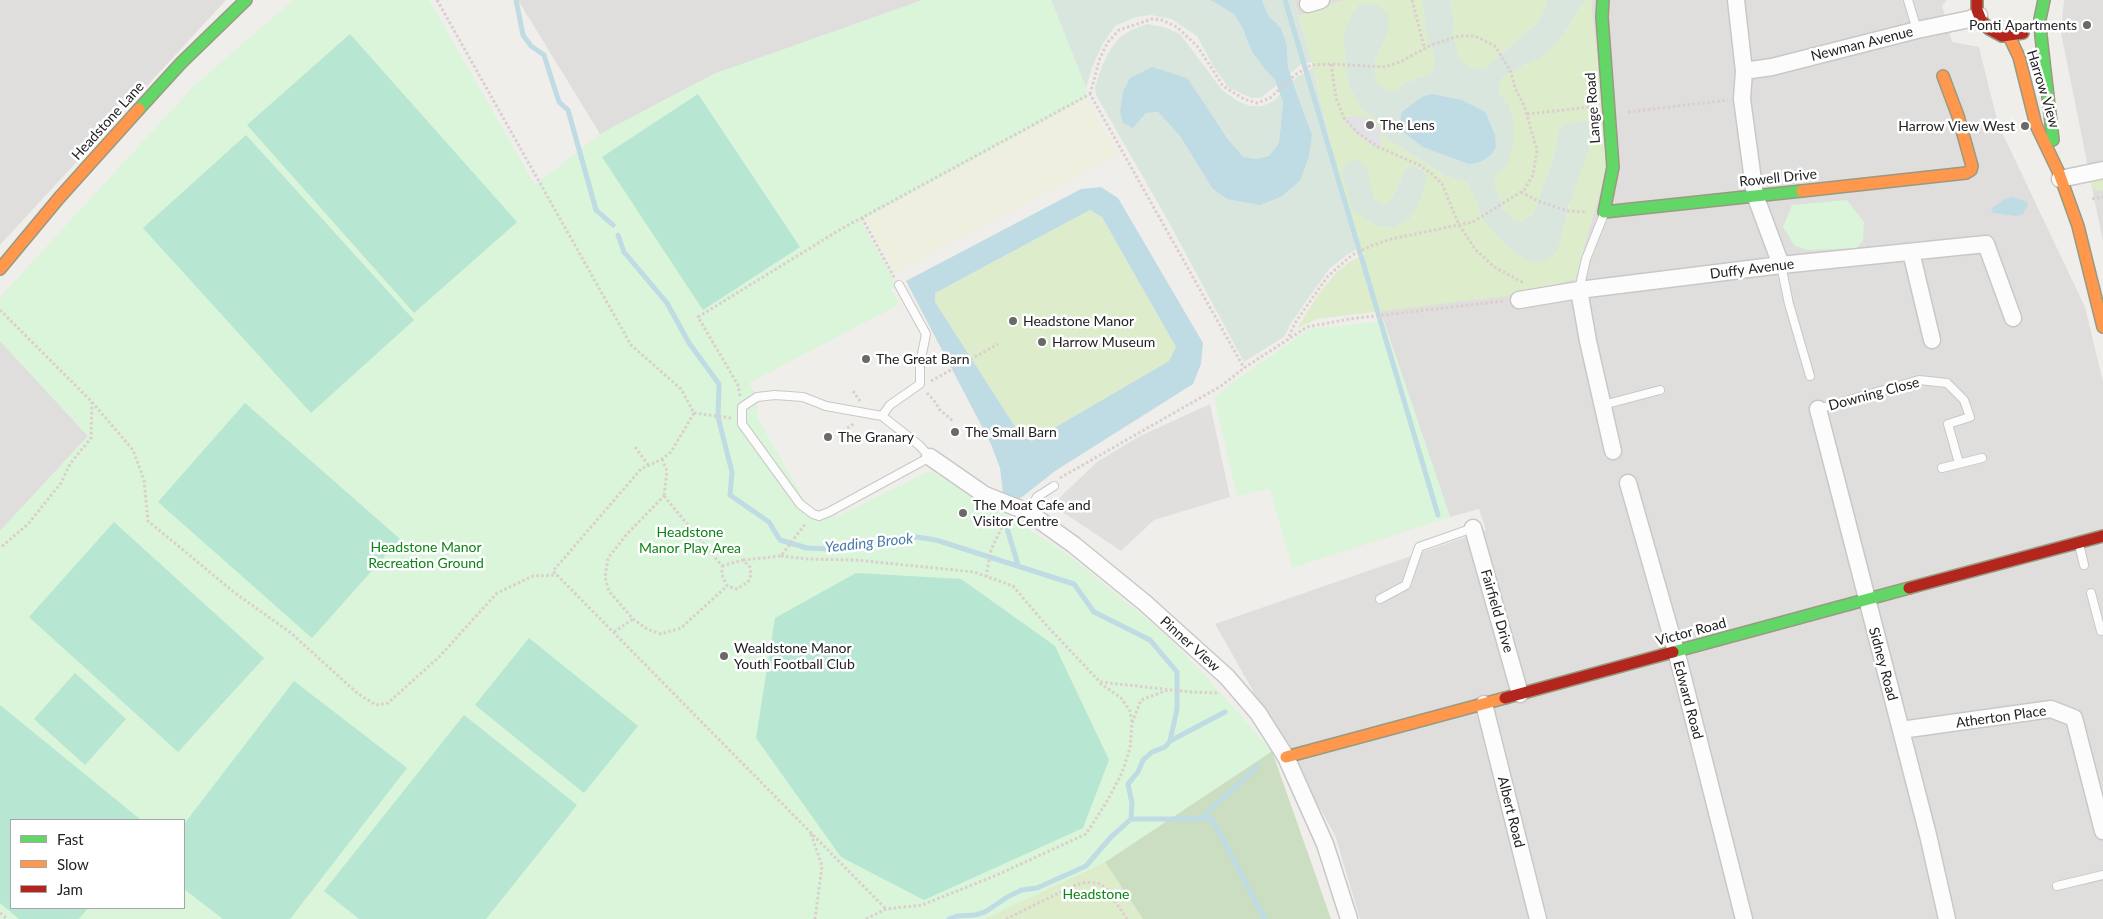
<!DOCTYPE html>
<html>
<head>
<meta charset="utf-8">
<style>
	body { margin:0 }
	#map { position:relative; width:2103px; height:919px; overflow:hidden; background:#f0eeeb; font-family:Lato,sans-serif }
	canvas { display:block }
	.legend { position:absolute; left:10px; top:819px; width:175px; height:90px; box-sizing:border-box; background:#fff; border:1px solid #a7a7a7; margin:0; padding:6px 9px; list-style:none; font-size:15px; color:#222 }
	.legend li { display:flex; align-items:center; gap:10px; height:25px }
	.legend b { width:25px; border:1px solid #a7a7a7 }
</style>
</head>
<body>
<div id="map">
<canvas width="2103" height="919"></canvas>
<ul class="legend">
<li><b style="height:6px;background:#63d668"></b>Fast</li>
<li><b style="height:6px;background:#ff974d"></b>Slow</li>
<li><b style="height:6px;background:#b3261e"></b>Jam</li>
</ul>
</div>
<script>
const g = document.querySelector('canvas').getContext('2d');
g.lineJoin = 'round';
function fill(path, color) { g.fillStyle = color; g.fill(path, 'evenodd'); }
const poly = rows => new Path2D(rows.map(r => 'M' + r).join(''));
function trace(path, color, width, dash) { g.strokeStyle = color; g.lineWidth = width; g.lineCap = dash ? 'butt' : 'round'; g.setLineDash(dash || []); g.stroke(path); }
function drawText(font, color, halo, rows, align = 'center') {
  g.font = font + ' Lato,sans-serif'; g.lineWidth = 5; g.setLineDash([]); g.textBaseline = 'middle'; g.strokeStyle = halo; g.fillStyle = color; for (const [text, x, y, turn = 0] of rows) {
    g.save(); g.translate(x, y); g.rotate((+turn || 0) * Math.PI / 180); g.textAlign = isNaN(turn) ? turn : align; if (halo) g.strokeText(text, 0, 0); g.fillText(text, 0, 0); g.restore();
  }
}
const residential = poly([
	[0,0,226,0,0,245],
	[518,0,923,0,714,74,600,134],
	[1294,0,1347,0,1321,6,1299,16],
	[1593,0,1947,0,1942,6,1952,42,1979,47,1998,124,2085,307,2103,382,2103,919,1360,919,1335,835,1215,624,1486,530,1479,509,1450,517,1380,310,1505,296,1575,279,1608,162,1591,4],
	[2064,0,2103,0,2103,242,2061,33],
	[0,341,88,436,0,531]
]);
const farmland = poly([
	[1087,98,1118,154,895,273,866,219]
]);
const grass = poly([
	[1347,0,1422,0,1427,37,1434,55,1435,65,1432,73,1402,84,1396,91,1391,92,1378,85,1374,70,1375,61,1388,33,1344,44,1349,87,1363,111,1375,118,1386,138,1444,175,1467,183,1478,201,1479,211,1484,222,1516,254,1530,261,1559,247,1575,183,1591,143,1557,141,1554,157,1533,214,1521,222,1515,221,1505,212,1494,183,1496,175,1507,164,1514,121,1509,106,1499,92,1500,82,1506,74,1542,57,1565,32,1585,0,1593,0,1591,4,1608,162,1575,279,1505,296,1317,319,1297,328,1320,292,1336,273,1349,262,1365,254,1361,247,1331,147,1313,67,1299,16,1321,6],
	[1360,161,1369,174,1370,188,1374,199,1385,205,1393,197,1405,169,1419,168,1423,171,1426,175,1409,220,1392,228,1377,226],
	[1450,0,1548,0,1538,22,1484,69,1469,67,1459,58,1452,32,1454,24],
	[2103,175,2103,191,2092,189,2090,178],
	[1090,210,1102,217,1176,347,1169,361,1032,441,1021,436,935,302,935,293],
	[1105,862,1143,919,984,919]
]);
const forest = poly([
	[1272,751,1331,919,1143,919,1105,862]
]);
const wetland = poly([
	[1051,0,1210,0,1234,14,1242,27,1252,52,1264,68,1275,79,1277,85,1261,98,1251,98,1228,87,1213,66,1197,36,1171,19,1151,15,1136,17,1115,26,1102,45,1092,68,1086,88],
	[1262,0,1294,0,1312,62,1301,64,1290,74,1288,68,1287,45,1281,28,1268,15],
	[1422,0,1450,0,1454,24,1452,32,1459,58,1469,67,1484,69,1538,22,1548,0,1585,0,1565,32,1554,46,1542,57,1506,74,1500,82,1499,92,1509,106,1514,122,1513,144,1507,165,1496,175,1494,183,1505,212,1515,221,1521,222,1533,214,1554,157,1559,131,1564,125,1582,121,1589,123,1592,132,1591,143,1569,205,1559,247,1553,256,1543,261,1530,261,1516,254,1500,239,1484,222,1479,211,1477,201,1467,183,1444,175,1386,138,1375,118,1363,111,1349,87,1344,44,1345,30,1353,13,1359,5,1366,4,1375,4,1382,9,1387,15,1389,21,1388,33,1375,61,1374,70,1378,85,1391,91,1396,91,1402,84,1432,73,1435,65,1434,55,1427,37],
	[1147,24,1164,27,1180,34,1223,91,1238,101,1250,106,1262,106,1272,102,1281,93,1283,102,1279,143,1269,156,1256,159,1243,157,1238,152,1201,100,1152,67,1133,128,1146,113,1158,112,1180,136,1212,188,1282,196,1300,181,1309,157,1312,135,1293,80,1313,67,1331,147,1361,247,1348,254,1329,269,1291,323,1284,337,1244,362,1167,219,1096,95,1095,87,1102,66,1110,50,1119,38,1131,30],
	[1354,160,1360,161,1367,168,1374,199,1385,205,1393,197,1405,169,1414,166,1423,171,1426,175,1426,181,1419,202,1409,220,1392,228,1377,226,1353,211,1342,172,1344,165]
]);
const park = poly([
	[293,0,429,0,535,185,600,134,714,74,923,0,1051,0,1086,88,1087,98,861,221,897,286,891,289,900,304,749,383,757,397,757,417,803,498,810,506,817,510,838,516,930,471,1013,519,1071,557,1163,632,1203,673,1272,751,1105,862,984,919,0,919,0,531,88,436,0,341,0,297,194,86],
	[11,820,184,820,184,908,11,908],
	[1847,200,1864,222,1863,241,1857,248,1809,250,1795,246,1783,227,1792,205],
	[1384,321,1450,517,1292,568,1270,489,1237,496,1214,398,1235,381,1309,329]
]);
const pitch = poly([
	[350,34,517,222,414,313,247,125],
	[698,94,800,247,703,310,602,157],
	[246,135,414,320,311,413,143,228],
	[245,403,400,539,312,638,158,502],
	[114,522,264,658,178,752,29,617],
	[856,573,961,579,1055,646,1109,760,1083,828,924,900,841,857,756,738,775,618],
	[529,638,638,726,584,793,475,705],
	[75,673,126,719,85,765,34,719],
	[294,681,407,768,290,919,223,919,184,889,184,824],
	[0,705,141,820,11,820,11,908,88,908,79,919,19,919,0,903],
	[464,715,577,805,486,919,359,919,324,891]
]);
const parking = poly([
	[1210,404,1230,497,1154,520,1121,551,1052,505,1097,462,1138,437]
]);
const plaza = poly([
	[1356,116,1371,118,1380,129,1381,143,1377,149,1360,137,1342,119]
]);
const water = poly([
	[1210,0,1262,0,1268,15,1281,28,1287,45,1288,68,1312,135,1309,157,1300,181,1282,196,1260,205,1227,199,1212,188,1180,136,1158,112,1146,113,1133,128,1123,123,1120,112,1123,92,1130,78,1152,67,1187,78,1228,139,1243,157,1256,159,1269,156,1279,143,1283,102,1275,80,1264,68,1252,52,1242,27,1234,14],
	[1432,94,1462,100,1485,112,1495,135,1496,147,1491,155,1480,162,1469,164,1423,147,1402,131,1400,122,1402,112,1422,97],
	[1101,187,1118,198,1203,343,1201,364,1193,384,1055,471,1022,497,1015,500,1008,498,1003,493,1000,468,991,444,906,281,1081,189],
	[1090,210,1102,217,1176,347,1169,361,1032,441,1021,436,935,302,935,293],
	[2013,197,2027,202,2028,205,2023,214,2017,216,1993,213,1991,209,2005,199]
]);
const stream = poly([
	[516,0,523,35,531,46,544,55,559,102,568,110,596,210,613,225],
	[1285,0,1438,515],
	[618,235,624,252,667,303,689,343,719,384,718,417,732,472,730,495,769,522,780,540,807,548,829,549,910,536,936,540,1074,584,1094,612,1150,640,1177,672,1177,709,1170,741,1165,747,1152,752,1143,760,1138,772,1128,784,1132,803,1131,819,1111,837,1086,866,1037,888,1022,890,1009,896,985,912,975,915,957,916,949,919],
	[1006,525,1018,565],
	[1170,741,1225,712],
	[1201,818,1258,766],
	[1131,819,1212,819,1265,919]
]);
const path = poly([
	[437,0,631,345,681,389,694,413,671,452,662,459,641,469,553,571,886,909],
	[1412,0,1425,50],
	[1331,64,1336,98,1344,118,1358,133,1378,147,1419,165,1432,174,1442,184,1459,225,1475,249,1494,267,1524,283],
	[1090,94,1100,58,1108,42,1119,30,1152,19,1162,20,1177,27,1198,47,1223,86,1244,99,1257,103,1270,98,1295,75,1311,65,1331,64,1385,67,1400,62,1431,45,1459,36,1475,36,1495,46,1511,72,1515,88,1524,105,1537,150,1533,175,1524,190,1473,222,1391,239,1371,246,1352,255,1328,276,1318,290,1295,323,1287,341],
	[1628,112,1728,100],
	[1527,114,1591,107],
	[1521,192,1538,201,1568,211,1587,212],
	[2092,199,2103,197],
	[862,218,894,277],
	[0,310,92,402,91,438,70,464,61,483,28,524,0,548],
	[931,381,998,344],
	[853,391,860,401],
	[927,393,936,403,939,409,953,421],
	[740,396,738,385,698,317,841,229,1090,94,1244,368],
	[92,402,133,450,144,480,148,521,235,593,291,633,357,693,376,705,388,703,439,657,497,593,533,576,557,575],
	[694,413,731,418],
	[843,431,855,423],
	[635,447,649,466],
	[662,459,667,471,664,496],
	[1060,478,1221,386,1244,368,1307,327,1349,319,1504,301],
	[664,496,722,566,722,575,727,586,681,628,661,634,647,629,633,619,609,591,605,577,608,558,627,534,664,496],
	[781,556,808,559,855,560,974,572,1013,586,1046,625,1100,682,1191,692,1220,693],
	[743,560,781,556,806,523],
	[722,566,743,560,750,567,751,575,748,582,737,589,727,586],
	[986,577,991,550,1002,527,1007,519],
	[614,632,633,619],
	[1100,683,1121,698,1130,711,1132,723],
	[811,834,822,866,815,919],
	[0,913,7,919],
	[866,919,886,909,922,905,997,875,1086,834,1106,803,1122,773,1130,748,1132,723,1141,700,1168,690],
	[1006,919,1073,886,1086,882,1101,884,1107,890,1127,919]
]);
const lane = poly([
	[1908,0,1917,30],
	[1781,265,1789,304,1810,376],
	[1579,290,1586,259,1604,214],
	[775,395,803,397,826,406,882,416,919,445,930,457,829,512,819,516,813,514,800,504,742,424,742,407,757,397,775,395],
	[1603,405,1660,390],
	[1818,409,1919,380,1947,383,1964,400,1970,417,1948,424,1959,463],
	[882,416,890,405,920,384,920,364,926,334,899,285],
	[1942,468,1982,458],
	[1028,512,1037,497,1054,486],
	[2079,544,2084,565],
	[2091,593,2101,631],
	[1380,599,1406,585,1419,547,1473,528],
	[2057,886,2103,875]
]);
const street = poly([
	[1736,0,1744,71,1742,99,1755,195,1781,265],
	[1308,4,1321,0],
	[1744,71,1772,67,1917,30,1970,19,1979,15],
	[2060,179,2103,170],
	[1911,252,1932,340],
	[1579,290,1588,341,1613,451],
	[1519,300,1579,290,1781,265,1986,244,2013,318],
	[1818,409,1928,835,1947,919],
	[930,457,985,495,1028,512,1074,545,1145,603,1227,677,1258,713,1286,757,1325,844,1349,919],
	[1628,483,1679,662,1744,919],
	[1473,528,1520,694],
	[1484,704,1538,919],
	[1901,730,2051,709,2074,718,2103,831]
]);
const fast = poly([
	[1603,0,1602,17,1613,167,1604,212,1802,191],
	[2044,0,2040,19,2041,36,2053,140],
	[139,109,181,63,246,0],
	[1673,652,1909,588]
]);
const slow = poly([
	[2009,36,2019,57,2036,125,2059,173,2078,226,2103,327],
	[1802,191,1966,173,1971,170,1972,166,1958,116,1943,76],
	[0,269,59,198,139,109],
	[1286,757,1505,698]
]);
const jam = poly([
	[1977,0,1977,10,1981,20,1989,29,2002,36,2023,33],
	[1909,588,2103,536],
	[1505,698,1673,652]
]);
const markers = [
	[2087,25,5,"#6a6968"],
	[1370,125,5,"#6a6968"],
	[2025,126,5,"#6a6968"],
	[1013,321,5,"#6a6968"],
	[1042,342,5,"#6a6968"],
	[866,359,5,"#6a6968"],
	[955,432,5,"#6a6968"],
	[828,437,5,"#6a6968"],
	[963,513,5,"#6a6968"],
	[724,656,5,"#6a6968"]
];
const poiNames = [
	["Ponti Apartments",2077,25,"right"],
	["The Lens",1380,125],
	["Harrow View West",2015,126,"right"],
	["Headstone Manor",1023,321],
	["Harrow Museum",1052,342],
	["The Great Barn",876,359],
	["The Small Barn",965,432],
	["The Granary",838,437],
	["The Moat Cafe and",973,505],
	["Visitor Centre",973,521],
	["Wealdstone Manor",734,648],
	["Youth Football Club",734,664]
];
const streetNames = [
	["Newman Avenue",1862,44,-14],
	["Harrow View",2043,89,73],
	["Lange Road",1593,108,-94],
	["Headstone Lane",108,121,-48],
	["Rowell Drive",1778,178,-6],
	["Duffy Avenue",1752,269,-7],
	["Downing Close",1874,394,-15],
	["Fairfield Drive",1497,611,74],
	["Victor Road",1691,632,-15],
	["Pinner View",1190,644,42],
	["Sidney Road",1883,664,75],
	["Edward Road",1688,700,75],
	["Atherton Place",2001,717,-8],
	["Albert Road",1511,812,76]
];
const parkNames = [
	["Headstone",690,532],
	["Manor Play Area",690,548],
	["Headstone Manor",426,547],
	["Recreation Ground",426,563],
	["Headstone",1096,894]
];
const waterNames = [
	["Yeading Brook",869,543,-6]
];
fill(residential, '#dfdedc');
fill(farmland, '#efefdf');
fill(grass, '#ddeccb');
fill(forest, '#cbdec1');
fill(wetland, '#d9e6de');
fill(park, '#daf5da');
fill(pitch, '#b7e6d2');
fill(parking, '#e0dfde');
fill(plaza, '#e2e1e5');
fill(water, '#bfdbe3');
trace(stream, '#bfdbe3', 5);
trace(lane, '#c9c8c7', 10);
trace(street, '#c9c8c7', 19);
trace(fast, '#999a82', 14);
trace(slow, '#999a82', 14);
trace(jam, '#999a82', 14);
trace(path, '#dccecd', 3, [2.5, 2.5]);
trace(lane, '#fdfcfc', 8);
trace(street, '#fdfcfc', 16);
trace(fast, '#63d668', 11);
trace(slow, '#ff974d', 11);
trace(jam, '#b3261e', 11);
for (const [x, y, r, color] of markers) { const dot = new Path2D(); dot.arc(x, y, r, 0, 2 * Math.PI); g.fillStyle = color; g.fill(dot); trace(dot, '#fff', 2); }
drawText('14px', '#222', '#fff', poiNames, 'left');
drawText('14px', '#222', '#fff', streetNames);
drawText('14px', '#0c8416', '#fff', parkNames);
drawText('italic 15px', '#4a7aab', '#fff', waterNames);
</script>
</body>
</html>
